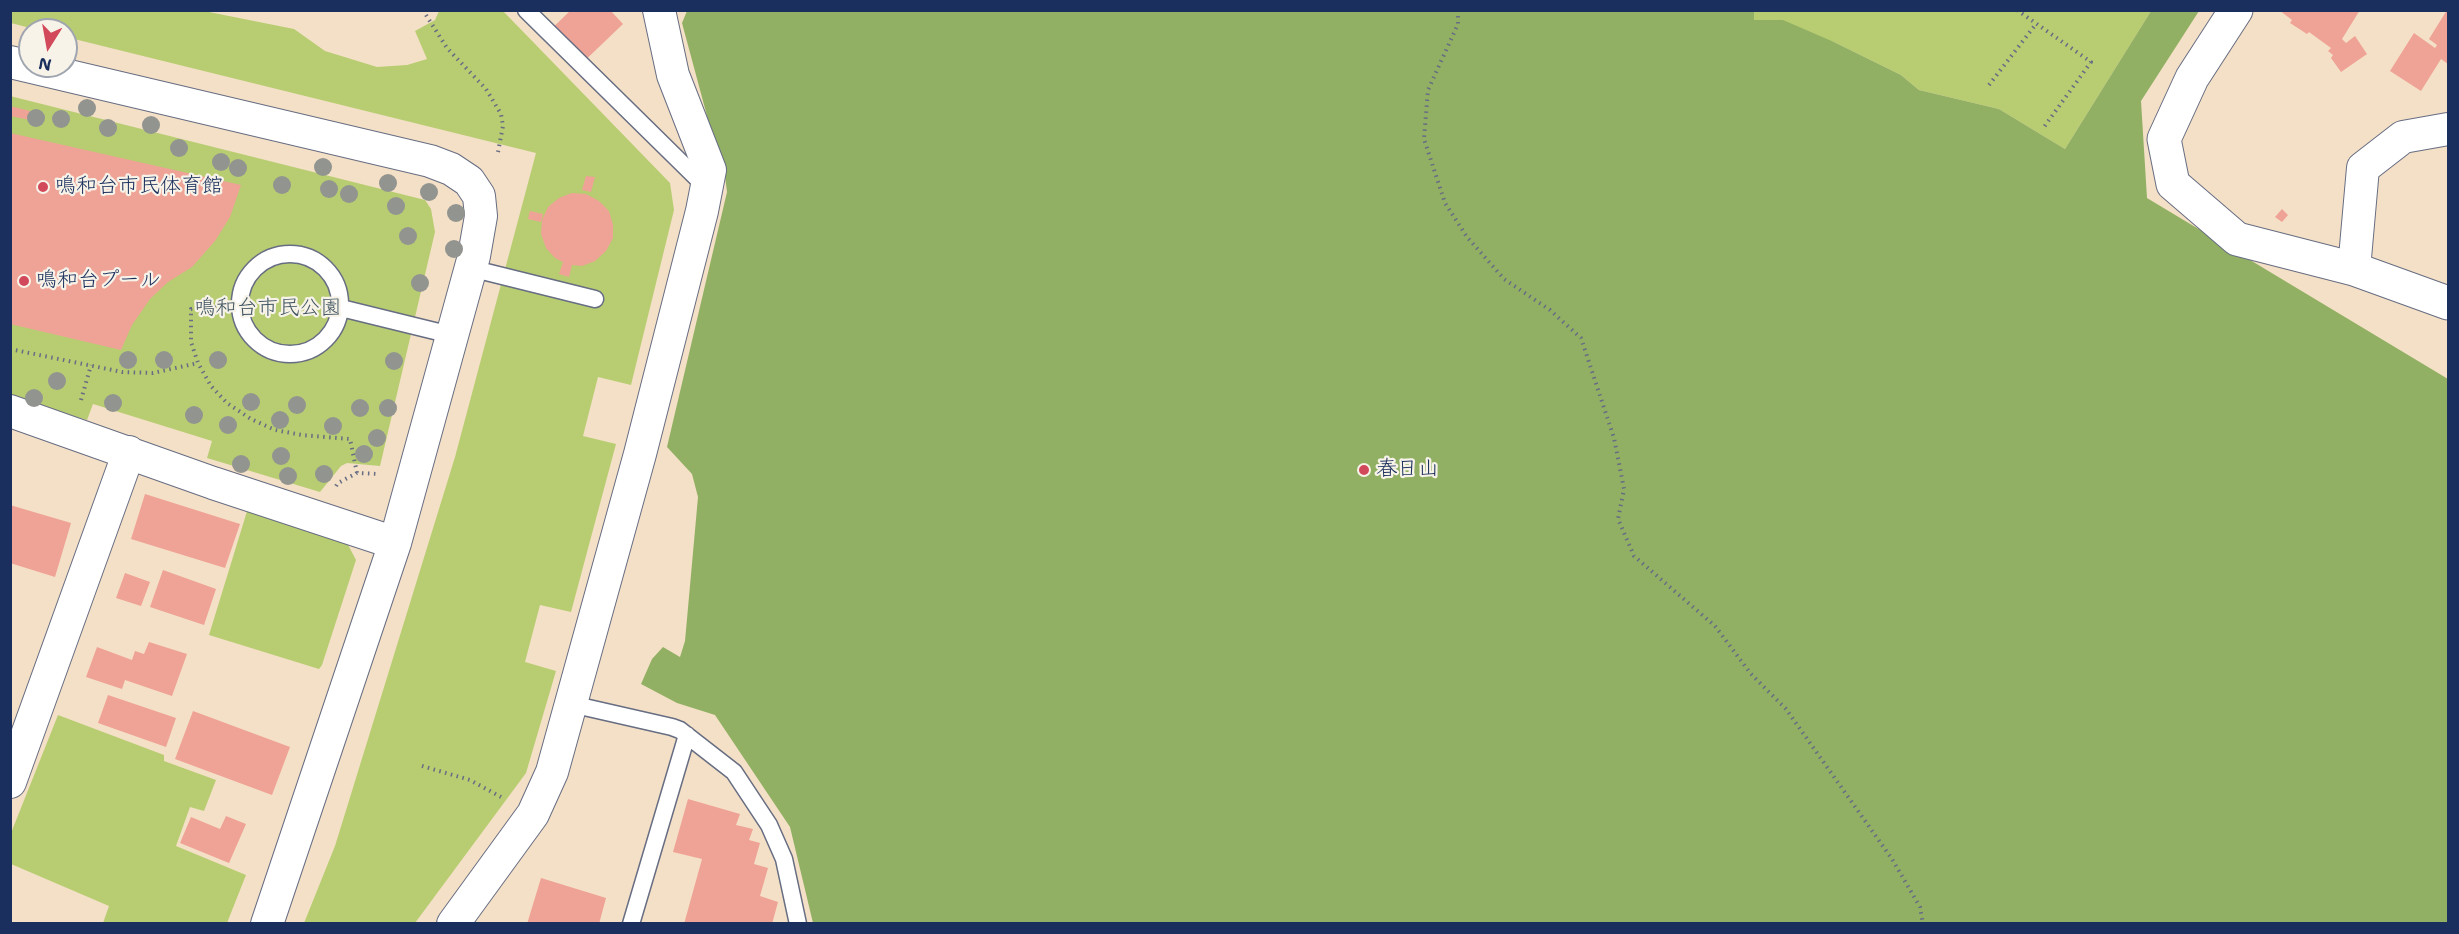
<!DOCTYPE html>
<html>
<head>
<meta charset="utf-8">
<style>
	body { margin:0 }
	#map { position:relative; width:2459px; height:934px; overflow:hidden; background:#f4e0c6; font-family:"Shantell Sans",sans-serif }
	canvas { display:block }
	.frame { position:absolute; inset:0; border:12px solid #1b2f5e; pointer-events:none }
	.north { position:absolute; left:18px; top:18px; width:60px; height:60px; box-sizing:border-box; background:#f7f3e8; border:2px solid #9fa5b1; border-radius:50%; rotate:191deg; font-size:16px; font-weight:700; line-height:24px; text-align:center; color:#1b2f5e }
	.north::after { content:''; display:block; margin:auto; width:21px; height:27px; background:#d1495b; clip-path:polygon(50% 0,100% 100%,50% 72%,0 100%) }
</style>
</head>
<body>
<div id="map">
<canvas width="2459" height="934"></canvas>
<div class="frame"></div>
<div class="north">N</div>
</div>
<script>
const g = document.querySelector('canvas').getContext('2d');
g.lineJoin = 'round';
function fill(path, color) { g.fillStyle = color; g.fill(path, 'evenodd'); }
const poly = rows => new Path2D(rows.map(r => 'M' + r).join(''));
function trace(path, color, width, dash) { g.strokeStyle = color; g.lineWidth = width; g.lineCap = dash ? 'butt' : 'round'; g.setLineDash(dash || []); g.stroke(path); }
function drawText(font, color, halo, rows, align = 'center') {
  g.font = font + ' "Shantell Sans","Klee One",sans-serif'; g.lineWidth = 4.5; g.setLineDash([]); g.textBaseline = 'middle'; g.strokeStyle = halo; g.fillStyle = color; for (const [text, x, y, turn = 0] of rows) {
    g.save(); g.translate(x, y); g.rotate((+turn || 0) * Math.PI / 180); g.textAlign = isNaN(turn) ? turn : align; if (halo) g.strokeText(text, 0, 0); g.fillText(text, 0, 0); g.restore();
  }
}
const green = poly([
	[1754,10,2151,11,2065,149,1999,109,1919,90,1901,75,1834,42,1754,20],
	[11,11,204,11,294,29,325,51,377,67,407,65,427,59,415,31,435,20,439,11,503,11,670,183,674,210,631,385,598,377,583,436,616,444,571,612,540,605,525,662,556,671,526,773,415,923,304,923,335,846,455,457,536,153,66,37,66,30,38,30,11,23],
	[10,96,425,200,431,209,435,232,380,466,347,463,341,466,320,492,207,458,212,441,93,404,87,420,11,397],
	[248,508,345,539,356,560,322,665,319,669,209,635],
	[58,715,164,755,164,761,216,780,204,811,190,807,176,846,246,875,227,923,103,923,109,906,11,864,11,833]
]);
const forest = poly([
	[687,11,1754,11,1754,20,1783,20,1834,42,1901,75,1919,90,1999,109,2065,149,2151,11,2199,11,2141,101,2147,198,2448,379,2448,923,813,923,790,827,715,715,677,703,641,684,652,659,663,647,680,657,685,641,698,497,692,474,667,447,727,192,723,160,710,127,682,23]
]);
const building = poly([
	[571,10,610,10,623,24,576,69,544,36],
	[2279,10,2360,10,2342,39,2346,43,2355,36,2367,54,2341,72,2331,58,2333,55,2328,51,2331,48,2309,32,2307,34,2290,23,2292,20],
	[2447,10,2448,64,2441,59,2421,91,2390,71,2414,33,2435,48,2437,45,2429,39],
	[10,106,38,113,35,121,10,116],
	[10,133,241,185,230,217,215,241,192,267,168,282,150,299,132,325,121,350,10,324],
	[586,176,595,177,591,192,582,190],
	[572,193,586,194,599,201,609,211,613,225,613,238,606,251,595,261,582,266,572,265,569,277,559,274,563,262,555,258,546,248,541,234,542,220,548,207,559,198],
	[2282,209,2288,215,2282,222,2275,217],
	[530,211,543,214,541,222,528,219],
	[145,494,240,524,225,568,131,539],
	[10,505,71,523,55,577,10,563],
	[163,570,216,589,204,625,150,607],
	[125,573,150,582,141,606,116,598],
	[149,642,187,654,172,696,125,680,122,689,86,677,97,647,132,660,135,651,144,654],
	[108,695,176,718,166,747,98,723],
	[193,711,290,747,272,795,175,759],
	[688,799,740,814,736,825,753,829,749,840,760,843,754,864,768,868,760,896,778,902,772,924,684,924,702,859,673,852],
	[226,816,246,824,229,863,180,843,191,817,220,829],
	[541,878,606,898,599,924,527,924]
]);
const path = poly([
	[1458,10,1458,24,1428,90,1424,139,1445,203,1467,237,1504,279,1550,310,1581,338,1614,438,1624,489,1618,519,1634,556,1715,626,1751,674,1786,709,1892,859,1920,907,1923,924],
	[2017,10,2091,62,2044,127],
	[426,15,447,48,486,89,501,114,503,126,498,152],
	[1989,85,2036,24],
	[240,305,191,309,191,342,198,363,211,386,227,403,251,419,275,430,302,435,350,439,357,473],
	[10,349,122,372,153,373,198,363],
	[81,400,91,365],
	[336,486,338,483,357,473,378,474],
	[422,766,470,780,501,797]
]);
const service = poly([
	[526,10,707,188],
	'240 304a50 50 0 1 1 100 0a50 50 0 1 1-100 0Z',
	[470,268,595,299],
	[341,308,451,335],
	[571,704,672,727,680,730,734,772,769,825,784,859,798,924],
	[631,924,687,735]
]);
const minor = poly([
	[10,62,430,161,451,169,469,181,479,196,481,216,474,256,395,543,267,924],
	[2354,269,2363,168,2403,137,2448,129],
	[10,411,213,483,395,543],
	[10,782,129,452],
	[453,924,533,814,552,772,640,454,702,211,710,170,673,75,659,10]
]);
const tertiary = poly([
	[2236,10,2192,78,2164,139,2173,184,2237,239,2354,269,2448,303]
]);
const trees = [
	[87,108],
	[36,118],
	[61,119],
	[151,125],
	[108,128],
	[179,148],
	[221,162],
	[323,167],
	[238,168],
	[388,183],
	[282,185],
	[329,189],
	[429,192],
	[349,194],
	[396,206],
	[456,213],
	[408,236],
	[454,249],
	[420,283],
	[128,360],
	[164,360],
	[218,360],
	[394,361],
	[57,381],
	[34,398],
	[251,402],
	[113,403],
	[297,405],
	[360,408],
	[388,408],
	[194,415],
	[280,420],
	[228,425],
	[333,426],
	[377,438],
	[364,454],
	[281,456],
	[241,464],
	[324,474],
	[288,476]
];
const markers = [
	[43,187,6,"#d1495b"],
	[24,281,6,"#d1495b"],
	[1364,470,6,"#d1495b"]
];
const poiNames = [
	["鳴和台市民体育館",55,187],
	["鳴和台プール",36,281],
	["春日山",1376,470]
];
const parkNames = [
	["鳴和台市民公園",268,309]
];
fill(green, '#b8cd72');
fill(forest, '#92b064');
fill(building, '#efa296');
trace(service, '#676d82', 19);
trace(minor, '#676d82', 34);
trace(tertiary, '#676d82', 35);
trace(path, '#676d82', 4, [1.5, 4.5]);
trace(service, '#fff', 16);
trace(minor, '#fff', 32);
trace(tertiary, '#fff', 33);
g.fillStyle = '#929490';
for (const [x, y] of trees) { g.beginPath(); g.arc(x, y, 9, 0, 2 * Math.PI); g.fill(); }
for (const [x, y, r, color] of markers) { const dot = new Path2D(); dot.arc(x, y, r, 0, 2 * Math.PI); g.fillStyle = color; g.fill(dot); trace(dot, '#f7f3e8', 2); }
drawText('21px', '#1b2f5e', '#f7f3e8', poiNames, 'left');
drawText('21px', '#425663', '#f7f3e8', parkNames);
</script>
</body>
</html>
